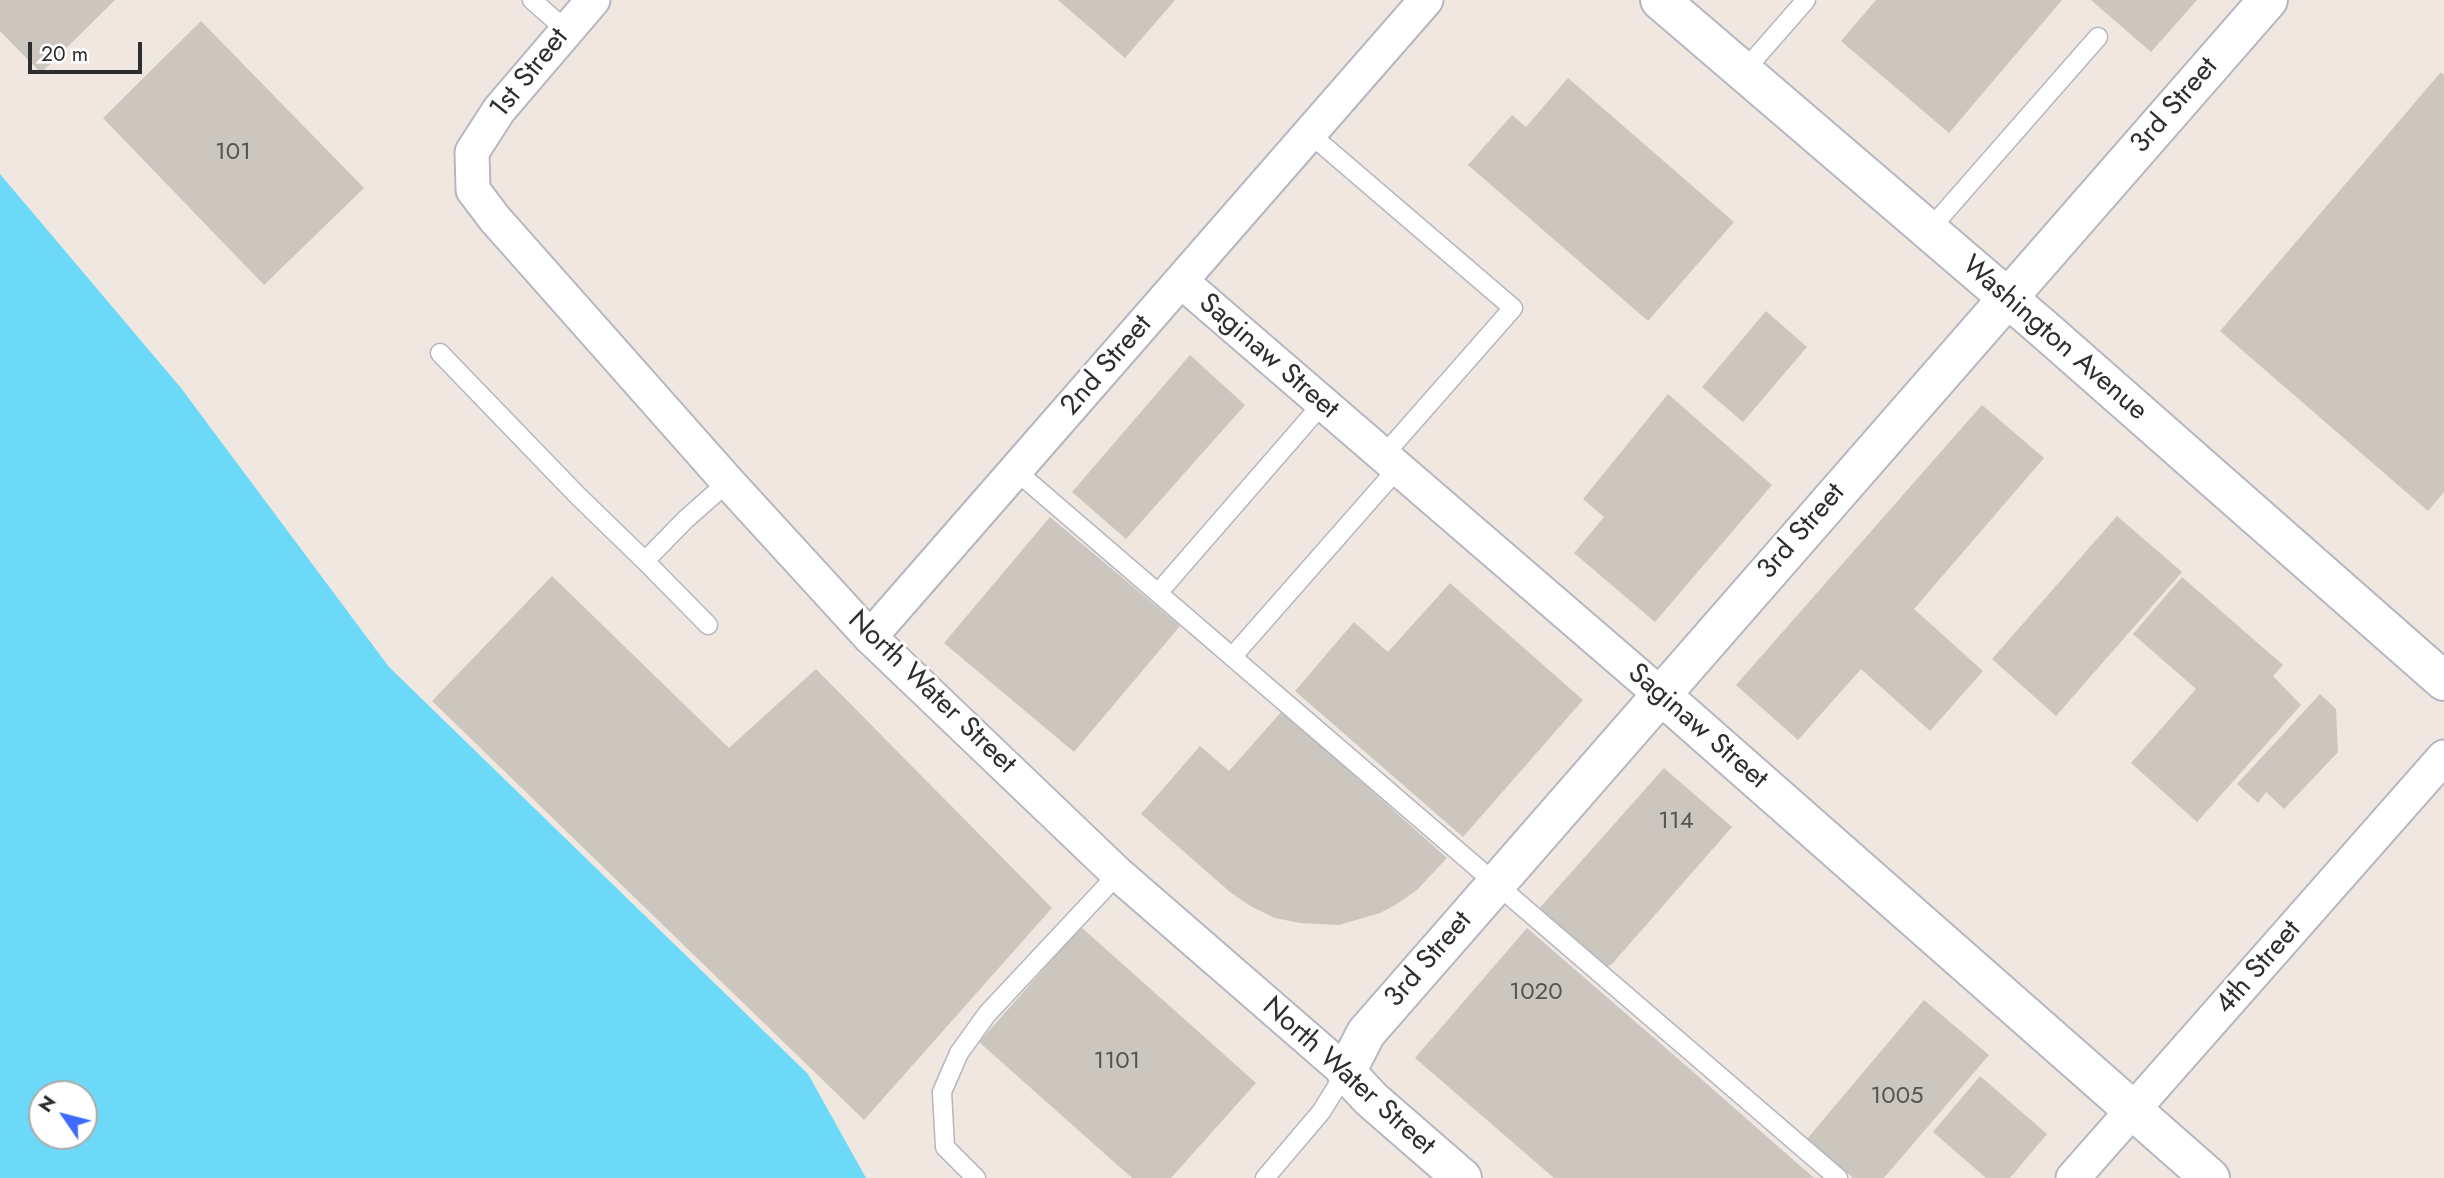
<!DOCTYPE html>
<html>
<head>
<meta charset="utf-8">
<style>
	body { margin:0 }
	#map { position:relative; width:2444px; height:1178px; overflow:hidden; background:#f0e8e0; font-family:Jost,sans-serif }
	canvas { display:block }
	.north { position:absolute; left:28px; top:1080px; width:70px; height:70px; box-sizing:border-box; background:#fff; border:2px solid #ababab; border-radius:50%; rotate:305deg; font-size:19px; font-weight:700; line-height:28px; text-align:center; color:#2e2e2e }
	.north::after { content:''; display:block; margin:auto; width:24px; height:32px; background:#3d6aff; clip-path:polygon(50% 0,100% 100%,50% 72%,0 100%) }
	.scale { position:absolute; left:28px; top:42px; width:114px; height:32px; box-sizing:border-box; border:4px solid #2e2e2e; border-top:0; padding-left:9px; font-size:21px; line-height:24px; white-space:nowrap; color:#2e2e2e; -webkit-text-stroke:5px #fff; paint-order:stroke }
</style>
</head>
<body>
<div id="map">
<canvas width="2444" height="1178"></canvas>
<div class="north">N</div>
<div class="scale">20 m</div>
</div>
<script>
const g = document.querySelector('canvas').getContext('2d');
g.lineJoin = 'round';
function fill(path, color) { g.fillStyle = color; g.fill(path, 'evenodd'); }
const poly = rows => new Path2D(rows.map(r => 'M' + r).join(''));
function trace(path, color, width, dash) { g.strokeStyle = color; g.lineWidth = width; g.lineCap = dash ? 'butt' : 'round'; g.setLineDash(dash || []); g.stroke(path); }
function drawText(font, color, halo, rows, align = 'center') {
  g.font = font + ' Jost,sans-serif'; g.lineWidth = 6; g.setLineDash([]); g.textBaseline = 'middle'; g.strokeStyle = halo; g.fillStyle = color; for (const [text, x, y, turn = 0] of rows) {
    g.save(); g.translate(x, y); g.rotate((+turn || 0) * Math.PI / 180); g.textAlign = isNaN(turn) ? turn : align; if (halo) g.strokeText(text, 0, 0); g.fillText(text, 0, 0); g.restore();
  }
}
const water = poly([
	[0,174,181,388,389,667,808,1074,866,1178,0,1178],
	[42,1094,84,1094,84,1136,42,1136]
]);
const building = poly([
	[0,0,115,0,41,73,0,31],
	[1058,0,1175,0,1125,58],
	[1876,0,2062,0,1949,133,1841,41],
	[2091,0,2197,0,2151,52],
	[201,21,364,188,264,285,103,118],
	[2441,72,2444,75,2444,492,2428,511,2220,331],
	[1568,78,1734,222,1648,321,1468,165,1512,115,1526,127],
	[1766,311,1807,347,1743,422,1702,387],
	[1190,355,1245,405,1126,539,1072,492],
	[1668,394,1772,485,1655,622,1574,553,1604,517,1583,499],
	[1982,405,2044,458,1914,609,1983,671,1930,731,1861,669,1798,740,1736,685],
	[2117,516,2182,572,2056,716,1992,659],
	[1050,517,1180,626,1074,752,944,643],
	[552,576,729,748,816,669,1052,908,864,1120,432,701],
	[2182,577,2283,665,2273,676,2301,705,2197,822,2131,763,2196,689,2133,634],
	[1450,583,1583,700,1463,837,1295,691,1354,622,1388,652],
	[2320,694,2336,709,2338,752,2284,809,2266,792,2258,803,2237,784],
	[1282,711,1447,858,1417,890,1397,904,1380,913,1339,925,1300,923,1275,918,1252,907,1230,892,1141,814,1200,746,1229,771],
	[1664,768,1732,827,1612,964,1602,970,1536,912],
	[1081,927,1256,1083,1171,1178,1132,1178,979,1042],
	[1527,928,1691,1070,1814,1178,1554,1178,1415,1058],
	[1924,1000,1989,1055,1884,1178,1853,1178,1807,1139],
	[1980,1076,2047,1134,2010,1178,1986,1178,1933,1132]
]);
const lane = poly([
	[532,0,566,30],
	[1744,71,1806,0],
	[1310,134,1513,308,1383,456],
	[1929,230,2098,37],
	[440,353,577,495,645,561],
	[1015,470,1838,1178],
	[1158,593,1323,403],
	[708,625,645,561,686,519,728,482],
	[1232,657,1398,468],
	[976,1178,945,1147,942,1092,959,1053,987,1014,1118,874],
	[1265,1178,1321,1112,1346,1072]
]);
const street = poly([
	[593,0,499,110,472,152,473,190,495,219,728,482,870,637,1118,874,1346,1072],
	[1181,281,1660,694],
	[870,637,1426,0],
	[2073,1178,2444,757]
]);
const secondary = poly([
	[1660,0,2045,330,2444,681],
	[1660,694,2210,1178],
	[1462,1178,1371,1099,1346,1072,1366,1033,2268,0]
]);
const numberNames = [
	["101",233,153],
	["114",1676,822],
	["1020",1536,993],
	["1101",1117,1062],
	["1005",1897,1097]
];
const streetNames = [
	["1st Street",530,74,-51],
	["3rd Street",2175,106,-49],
	["Washington Avenue",2054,339,41],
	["Saginaw Street",1268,357,41],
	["2nd Street",1107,366,-49],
	["3rd Street",1802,532,-49],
	["North Water Street",931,693,44],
	["Saginaw Street",1697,727,41],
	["3rd Street",1429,960,-49],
	["4th Street",2259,968,-49],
	["North Water Street",1348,1077,42]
];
fill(water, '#6dd9f8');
fill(building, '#cbc6be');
trace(lane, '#b4b7c2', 21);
trace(street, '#b4b7c2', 37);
trace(secondary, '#b4b7c2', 42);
trace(lane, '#fff', 18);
trace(street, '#fff', 33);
trace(secondary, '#fff', 38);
drawText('24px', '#555452', null, numberNames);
drawText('28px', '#2e2e2e', '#fff', streetNames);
</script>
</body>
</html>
